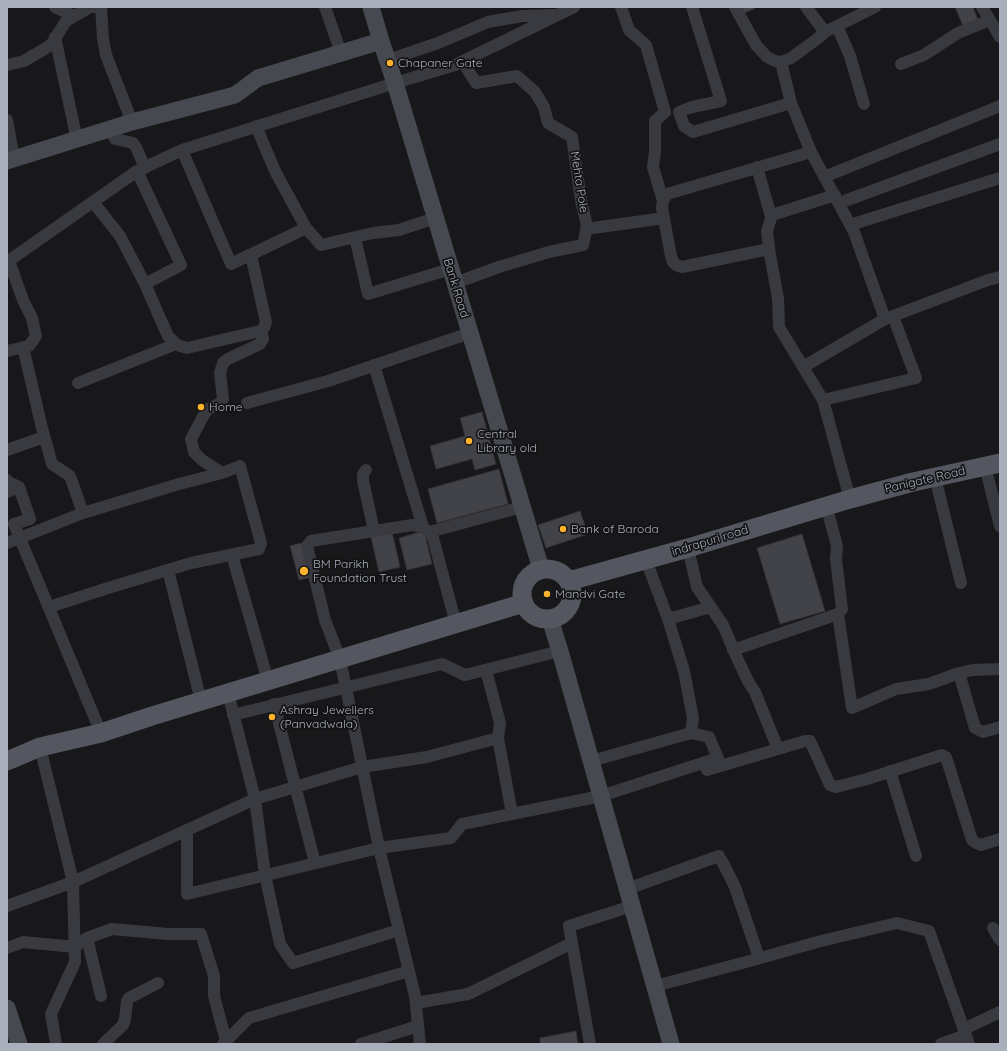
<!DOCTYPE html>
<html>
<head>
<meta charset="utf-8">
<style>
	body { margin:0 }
	#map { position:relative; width:1007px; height:1051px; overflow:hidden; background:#18181a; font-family:Quicksand,sans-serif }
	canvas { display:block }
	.frame { position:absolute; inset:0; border:8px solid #a9afbb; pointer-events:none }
</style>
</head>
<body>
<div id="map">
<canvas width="1007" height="1051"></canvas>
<div class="frame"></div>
</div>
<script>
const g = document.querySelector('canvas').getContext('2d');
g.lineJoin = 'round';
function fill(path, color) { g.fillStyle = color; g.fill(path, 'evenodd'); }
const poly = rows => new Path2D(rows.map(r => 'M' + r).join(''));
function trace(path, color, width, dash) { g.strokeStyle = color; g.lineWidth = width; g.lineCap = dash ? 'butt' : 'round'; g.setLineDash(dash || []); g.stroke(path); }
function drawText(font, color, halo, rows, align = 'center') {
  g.font = font + ' Quicksand,sans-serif'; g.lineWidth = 3.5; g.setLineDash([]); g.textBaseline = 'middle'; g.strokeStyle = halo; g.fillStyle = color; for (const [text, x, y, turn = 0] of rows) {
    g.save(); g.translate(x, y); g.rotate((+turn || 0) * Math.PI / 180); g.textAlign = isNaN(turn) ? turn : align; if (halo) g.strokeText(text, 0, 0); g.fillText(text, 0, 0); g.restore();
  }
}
const building = poly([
	[738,7,754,7,754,9,741,14,738,7],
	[955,7,973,7,978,20,963,26,955,7],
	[482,412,496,464,475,470,472,459,436,469,430,446,465,436,460,418,482,412],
	[499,469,508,504,437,523,428,489,499,469],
	[580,511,588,534,546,548,538,525,580,511],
	[424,531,432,564,407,570,399,538,424,531],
	[392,532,400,567,379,572,371,537,392,532],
	[802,534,825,611,780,624,757,548,802,534],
	[301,543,311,577,299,580,290,546,301,543],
	[576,1031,578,1044,540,1044,540,1038,576,1031]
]);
const street = poly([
	[55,7,74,16],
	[101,7,103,39,106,55,132,122],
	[325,7,341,53],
	[621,7,629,30,646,45,665,112,655,121,655,152,653,167,663,201],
	[692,7,721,101,692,107,679,112,684,126,693,132,791,103],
	[735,7,756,45,767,57,775,61,781,62,791,58,817,39,825,32,875,7],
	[806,7,825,32],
	[982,7,1000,37],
	[837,26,850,56,864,104],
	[55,37,77,140],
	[388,60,438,43,488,22,522,16,555,15],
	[781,62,791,103,811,152,854,232,885,319,988,280,1000,277],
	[901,64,924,55,958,33,990,20],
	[7,65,24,61,51,45,66,21,90,7,97,7],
	[7,120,14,158],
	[256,126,275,171,306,228,321,245,373,233,399,230,435,218],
	[110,129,115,139,133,143,136,147,145,168],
	[182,150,231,264,306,228],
	[757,167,770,213,772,215,835,195],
	[824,177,1000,106],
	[93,202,120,236,145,284,181,265,137,171],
	[839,203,1000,144],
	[772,215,767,231,770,255,778,298,779,327,823,400,850,499],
	[850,225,1000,178],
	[586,229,664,218],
	[355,237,368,294,450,269],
	[769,249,682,267,676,265,673,262,671,256,662,208,663,201,667,194,811,152],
	[7,262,137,171,182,150,395,83,455,65,574,7],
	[455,283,499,267,549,252,583,245,587,226,581,200,572,137,548,123,544,107,535,92,517,76,476,83,463,62],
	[145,284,168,336,176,344,180,346,187,348,260,331,264,328,266,322,251,255],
	[7,351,29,346,36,336,32,318,23,300,9,261],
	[374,365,423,527],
	[803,367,885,319],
	[78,383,176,344],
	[823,400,916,378,893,316],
	[247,403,328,381,470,333],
	[7,450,44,437],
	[985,466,1000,526],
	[366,470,363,474,363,481,374,531],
	[222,473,202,460,194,452,191,439,205,413,208,409,221,403,223,399,220,373,223,363,228,359,260,344,263,339,261,330],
	[935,477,961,583],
	[7,480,8,482,19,487,7,492],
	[19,487,30,519,14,524,101,733],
	[829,516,837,546,836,559,842,609,838,614],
	[429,532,522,507],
	[7,543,83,513,70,476,52,464,42,428,23,347],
	[688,548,697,587,723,625,738,660,749,683,755,692,778,749],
	[232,555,268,681],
	[168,570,201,701],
	[49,607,108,588,191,563,259,549,261,543,240,466,222,473,179,484,83,513],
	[668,619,711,607],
	[733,650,838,614,852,708,896,689,929,684,959,673,973,670,1000,669],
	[486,670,500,723,498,738,512,814],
	[959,673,975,728,983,732,1000,727],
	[228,693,255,799,265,875,280,944,293,963,399,930],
	[274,704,315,863],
	[233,715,442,664,465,675,560,651],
	[40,747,73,882,75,962,51,1014,56,1044],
	[591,761,691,733,693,718,684,671,668,619,646,560],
	[707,770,805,741,810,741,830,785,836,787,867,779,942,755,946,757,972,840,976,843,981,845,1000,839],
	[890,771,916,856],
	[187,830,187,894,379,848,451,838,462,824,601,796,718,758,709,737,691,733],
	[722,861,735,887,759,958],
	[627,889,719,856],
	[7,906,73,882,255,799,362,767,427,757,498,738],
	[993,928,1000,940],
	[87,938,101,996],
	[7,948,23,942,75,947,87,938,112,929,168,934,201,934,214,976,214,996,226,1041],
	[655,986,746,962,821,941,897,923,929,931,969,1044],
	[416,1003,468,994,572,943],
	[964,1029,1000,1012],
	[103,1044,123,1025,125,1019,127,1001,129,998,158,983],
	[223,1044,249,1018,409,971],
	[361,1044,418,1026],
	[420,1044,415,996,379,848,340,659,325,620,307,546,311,541,412,525,423,527,429,532,433,538,456,624],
	[590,1044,569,926,632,906],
	[941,1044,966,1035]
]);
const secondary = poly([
	[371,7,381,41,395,83,541,569],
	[7,161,132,122,235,95,258,78,381,41],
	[550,619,560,651,671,1044],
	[7,1008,19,1044]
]);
const primary = poly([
	'522 594a25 25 0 1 1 50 0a25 25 0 1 1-50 0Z',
	[569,581,688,548,850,499,913,482,1000,463],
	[7,761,40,747,101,733,152,716,524,603]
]);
const markers = [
	[390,63,4,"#ffb42b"],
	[201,407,4,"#ffb42b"],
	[469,441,4,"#ffb42b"],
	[563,529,4,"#ffb42b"],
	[304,571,5,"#ffb42b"],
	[547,594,4,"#ffb42b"],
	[272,717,4,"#ffb42b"]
];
const poiNames = [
	["Chapaner Gate",398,63],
	["Home",209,407],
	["Central",477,434],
	["Library old",477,448],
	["Bank of Baroda",571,529],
	["BM Parikh",313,564],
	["Foundation Trust",313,578],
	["Mandvi Gate",555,594],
	["Ashray Jewellers",280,710],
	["(Panvadwala)",280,724]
];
const streetNames = [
	["Mehta Pole",579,182,81],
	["Bank Road",456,288,73],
	["Panigate Road",925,480,-13],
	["indrapuri road",710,541,-17]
];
fill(building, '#424348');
trace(building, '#323237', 1);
trace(street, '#393a40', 12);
trace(secondary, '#464950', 17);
trace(primary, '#54575f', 19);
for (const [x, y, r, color] of markers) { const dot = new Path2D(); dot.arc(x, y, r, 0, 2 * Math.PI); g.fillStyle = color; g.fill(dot); trace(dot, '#131315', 1.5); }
drawText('12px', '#a9afbb', '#131315', poiNames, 'left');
drawText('12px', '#a9afbb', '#131315', streetNames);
</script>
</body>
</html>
